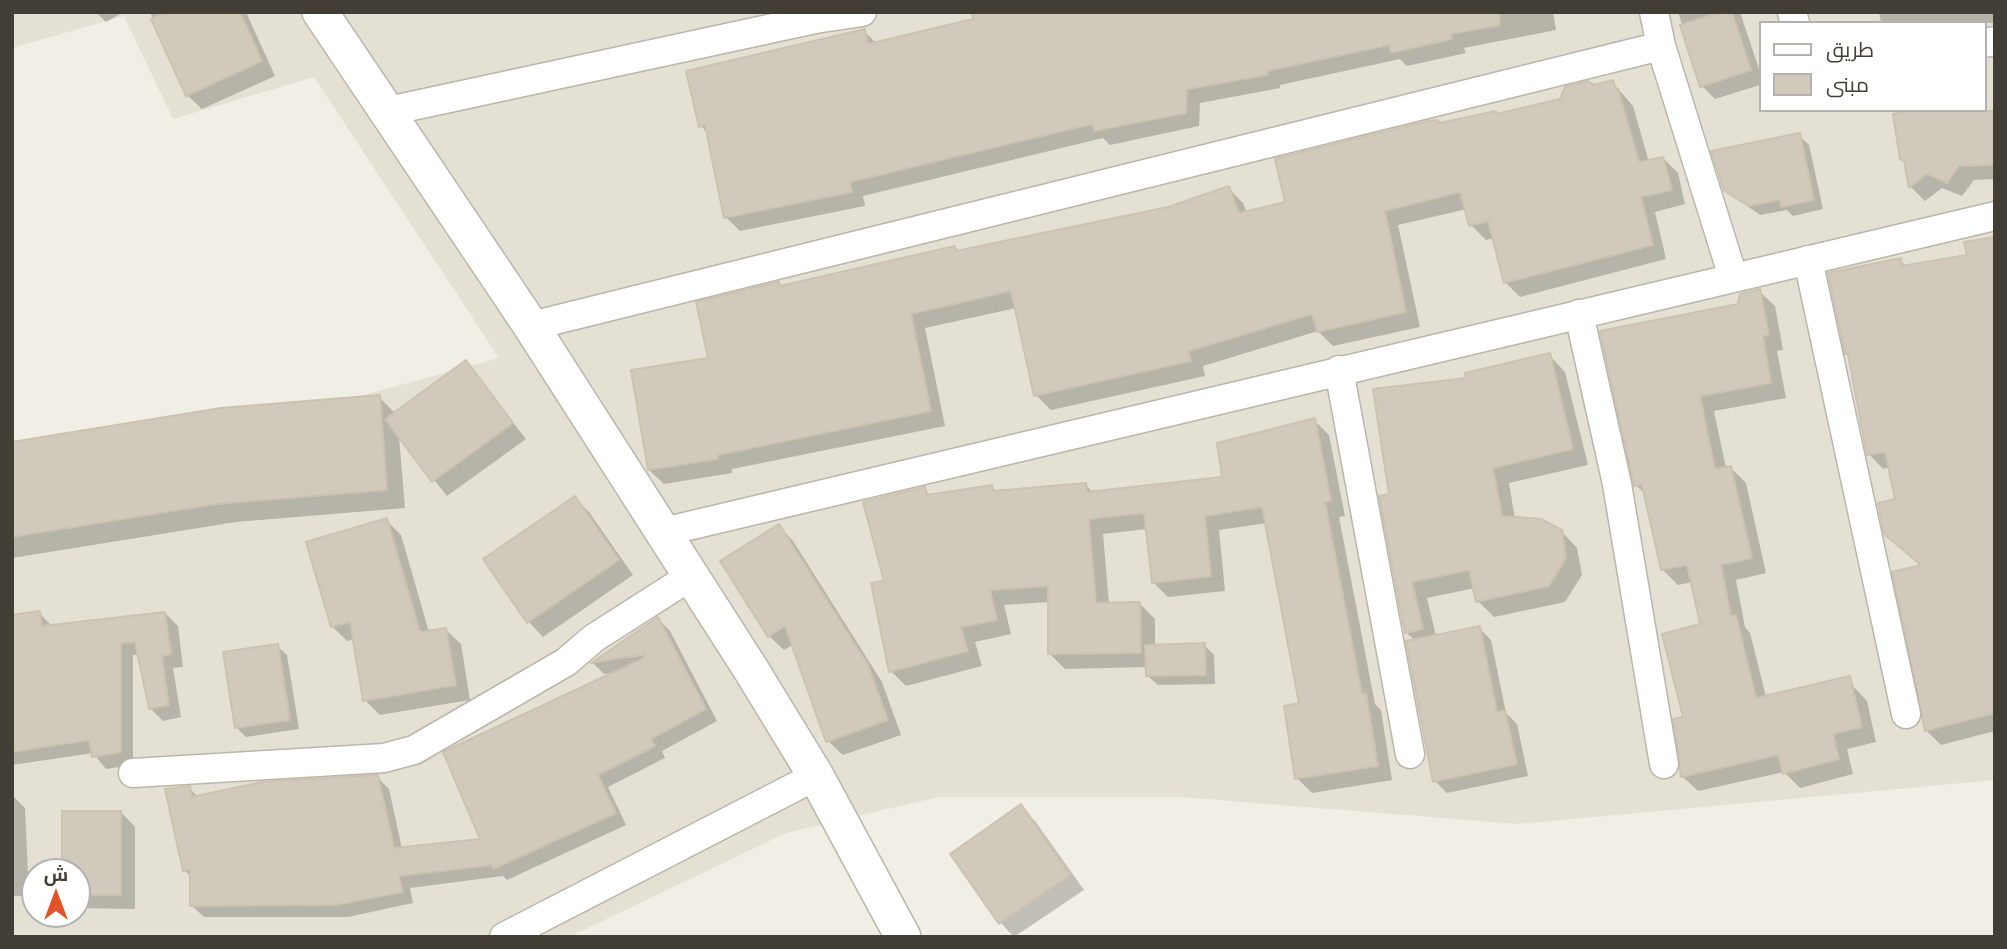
<!DOCTYPE html>
<html>
<head>
<meta charset="utf-8">
<style>
	body { margin:0 }
	#map { position:relative; width:2007px; height:949px; overflow:hidden; background:#f0eee5; font-family:Barlow,Cairo,sans-serif }
	canvas { display:block }
	.frame { position:absolute; inset:0; border:14px solid #423e35; pointer-events:none }
	.legend { position:absolute; left:1759px; top:21px; width:228px; height:91px; box-sizing:border-box; background:#fff; border:2px solid #b3b2ae; margin:0; padding:9px 12px; list-style:none; font-size:21px; color:#423e35 }
	.legend li { display:flex; align-items:center; gap:14px; height:35px }
	.legend b { width:35px; border:2px solid #b3b2ae }
	.north { position:absolute; left:21px; top:858px; width:70px; height:70px; box-sizing:border-box; background:#fff; border:2px solid #b3b2ae; border-radius:50%; rotate:0deg; font-size:19px; font-weight:700; line-height:28px; text-align:center; color:#423e35 }
	.north::after { content:''; display:block; margin:auto; width:24px; height:32px; background:#e35329; clip-path:polygon(50% 0,100% 100%,50% 72%,0 100%) }
</style>
</head>
<body>
<div id="map">
<canvas width="2007" height="949"></canvas>
<div class="frame"></div>
<ul class="legend">
<li><b style="height:9px;background:#fff"></b>طريق</li>
<li><b style="height:19px;background:#d1cabc"></b>مبنى</li>
</ul>
<div class="north">ش</div>
</div>
<script>
const g = document.querySelector('canvas').getContext('2d');
g.lineJoin = 'round';
function fill(path, color) { g.fillStyle = color; g.fill(path, 'evenodd'); }
const poly = rows => new Path2D(rows.map(r => 'M' + r).join(''));
function trace(path, color, width, dash) { g.strokeStyle = color; g.lineWidth = width; g.lineCap = dash ? 'butt' : 'round'; g.setLineDash(dash || []); g.stroke(path); }
const residential = poly([
	[12,12,1995,12,1995,780,1518,824,1181,797,938,797,786,833,569,937,12,937,12,456,309,410,499,358,314,77,173,119,124,16,12,48],
	[1760,23,1984,23,1984,110,1760,110],
	[35,872,77,872,77,914,35,914]
]);
const shadow = poly([
	[96,12,124,12,106,22],
	[150,12,246,12,275,76,202,109,187,95],
	[974,12,1553,12,1556,30,1464,48,1466,53,1407,66,1400,59,1280,85,1280,88,1200,103,1199,126,1110,145,1103,138,863,196,865,206,740,231,726,217,708,133,701,126,864,31,877,44,976,21],
	[1678,12,1740,12,1760,72,1760,85,1715,99,1702,86],
	[1879,12,1993,12,1994,23,1881,23],
	[1612,82,1633,106,1649,162,1663,158,1678,173,1685,204,1655,212,1666,259,1520,297,1505,282,1494,238,1486,240,1471,225,1467,209,1398,225,1420,327,1333,346,1318,331,1203,366,1205,376,1051,410,1036,395,1016,308,925,328,945,426,732,469,732,473,664,484,649,470,711,359,779,284,783,287,955,248,959,253,1169,209,1228,188,1243,203,1247,213,1287,203,1440,124,1498,115,1561,100],
	[1903,110,1995,113,1995,179,1974,180,1962,196,1942,188,1925,201,1911,187,1906,163,1901,158],
	[1799,135,1809,145,1823,209,1793,216,1787,210,1760,215,1725,190],
	[1900,260,1907,267,1995,613,1922,566,1897,501,1890,467,1883,469,1869,454,1847,353],
	[1759,291,1775,306,1783,350,1777,351,1786,398,1714,411,1726,468,1731,468,1746,483,1766,573,1736,580,1745,627,1750,633,1766,697,1852,685,1867,701,1876,742,1847,749,1853,774,1800,788,1784,772,1698,791,1682,776,1685,718,1702,625,1692,582,1678,585,1663,570,1647,496,1636,485,1739,306],
	[1549,355,1565,372,1588,465,1509,483,1515,519,1561,531,1577,548,1582,575,1565,602,1494,617,1478,601,1475,588,1427,598,1436,636,1479,628,1491,640,1506,713,1517,724,1528,776,1447,793,1435,781,1415,641,1406,632,1391,496,1468,380],
	[466,362,526,439,447,496,399,436,405,508,236,522,12,558,12,444,379,397,395,413],
	[1314,420,1329,435,1345,516,1339,517,1375,704,1381,710,1392,780,1312,793,1297,778,1301,705,1267,523,1219,530,1225,591,1168,597,1153,582,1147,529,1103,534,1109,604,1140,604,1155,619,1155,647,1204,645,1214,655,1215,684,1158,685,1148,676,1148,667,1065,669,1050,654,1049,602,1004,605,1011,634,975,642,982,666,906,686,891,671,886,582,924,489,931,496,992,487,998,493,1086,485,1093,493,1224,479],
	[575,498,589,512,633,575,543,637,529,622,485,560],
	[386,520,401,535,429,632,446,630,461,644,470,700,380,715,365,700,354,639,347,641,332,626],
	[779,526,793,541,882,682,901,735,843,755,828,741,794,644,784,650,769,636],
	[39,613,53,627,165,613,178,626,183,667,173,668,181,717,163,721,150,708,139,655,133,655,133,765,106,769,93,753,12,765,12,616],
	[658,619,670,631,717,721,662,751,665,758,608,787,626,825,507,880,503,876,410,888,413,903,348,917,204,917,192,906,192,878,184,870,189,788,198,797,377,777,389,789,402,849,483,841,616,672,604,674,593,663],
	[651,651,652,654,627,658,632,654],
	[277,646,287,655,299,729,246,737,236,727],
	[1995,654,1995,731,1941,745,1927,731],
	[12,795,25,808,29,896,12,896],
	[1020,806,1035,821,1084,890,1014,937,1001,923,952,854],
	[63,812,121,812,135,827,135,909,77,908,77,872,63,872]
]);
const building = poly([
	[165,12,240,12,262,61,186,96,151,19,165,12],
	[972,12,1499,12,1500,25,1451,34,1452,39,1391,53,1389,45,1267,71,1267,75,1187,89,1186,113,1094,131,1092,124,850,182,852,192,724,218,705,125,699,127,686,71,865,29,868,44,973,19,972,12],
	[1721,12,1732,12,1751,70,1700,87,1680,25,1721,12],
	[1613,80,1616,90,1618,89,1639,162,1663,157,1672,190,1641,197,1653,245,1504,283,1488,221,1469,226,1460,192,1385,211,1406,312,1317,332,1312,314,1189,351,1191,361,1034,396,1011,291,911,314,931,411,718,455,718,459,648,470,631,370,708,358,696,302,779,282,780,286,955,246,956,251,1168,207,1229,186,1239,213,1285,202,1275,159,1428,121,1438,120,1439,123,1496,111,1497,114,1560,99,1565,87,1588,81,1594,85,1613,80],
	[1914,110,1995,111,1995,165,1959,166,1947,183,1927,174,1909,188,1904,161,1900,159,1893,114,1914,110],
	[1800,133,1814,200,1781,207,1780,200,1749,206,1724,191,1711,151,1800,133],
	[1995,237,1995,713,1925,731,1892,572,1921,565,1884,534,1878,503,1895,499,1885,452,1867,455,1848,354,1845,354,1828,273,1901,258,1902,266,1967,255,1964,242,1995,237],
	[1760,289,1769,335,1763,336,1771,383,1700,396,1715,469,1731,466,1752,558,1721,565,1731,616,1736,615,1756,698,1850,676,1862,727,1833,734,1839,759,1783,774,1778,755,1681,777,1673,719,1683,717,1662,634,1700,624,1687,565,1661,570,1642,485,1634,486,1600,331,1738,304,1740,294,1760,289],
	[1550,353,1573,449,1493,468,1502,516,1541,519,1562,530,1566,558,1549,586,1476,602,1469,570,1412,582,1423,629,1405,633,1379,496,1389,494,1373,389,1466,378,1465,373,1550,353],
	[466,360,513,423,432,482,385,419,466,360],
	[380,395,387,490,216,504,12,537,12,442,221,408,380,395],
	[1315,418,1331,501,1325,502,1362,694,1366,693,1378,766,1295,779,1284,706,1299,703,1262,507,1205,516,1211,576,1152,583,1144,513,1089,519,1096,603,1140,602,1141,653,1048,654,1048,586,990,590,997,620,961,627,968,651,889,672,871,583,884,581,863,502,925,487,927,495,992,485,993,491,1086,483,1087,492,1222,477,1217,443,1315,418],
	[575,496,619,560,527,623,483,559,575,496],
	[387,518,420,632,446,628,456,685,363,701,350,622,331,627,306,542,387,518],
	[779,524,868,665,888,720,826,742,785,626,768,637,720,561,779,524],
	[40,611,42,626,165,612,171,654,162,656,169,705,149,709,135,642,121,643,121,752,92,757,89,740,12,752,12,615,40,611],
	[658,617,706,709,651,739,655,746,598,775,616,813,493,869,492,865,399,876,403,892,336,905,190,906,190,869,183,871,165,789,190,786,192,797,262,782,378,775,394,848,480,839,443,752,644,658,643,654,591,663,658,617],
	[1480,626,1497,712,1505,710,1517,764,1433,782,1406,641,1480,626],
	[1205,643,1206,675,1146,676,1145,645,1205,643],
	[278,644,290,720,235,728,223,652,278,644],
	[1021,804,1070,875,999,924,950,854,1021,804],
	[62,811,121,811,121,895,77,895,77,872,62,872,62,811]
]);
const minor = poly([
	[1654,12,1661,46,1733,277],
	[1792,12,1795,23],
	[1984,43,1995,41],
	[384,112,815,19,862,12],
	[1808,260,1906,714],
	[1579,314,1617,484,1664,764],
	[531,326,1661,46],
	[1339,370,1410,754],
	[663,532,1995,216],
	[133,773,384,758,414,750,566,662,594,638,691,576],
	[504,937,816,776]
]);
const tertiary = poly([
	[320,12,531,326,750,668,816,776,903,937]
]);
fill(residential, '#e4e0d4');
fill(shadow, '#0003');
fill(building, '#d1cabc');
trace(building, '#cbc2b0', 2);
trace(minor, '#bbb6a9', 31);
trace(tertiary, '#bbb6a9', 38);
trace(minor, '#fff', 28);
trace(tertiary, '#fff', 35);
</script>
</body>
</html>
